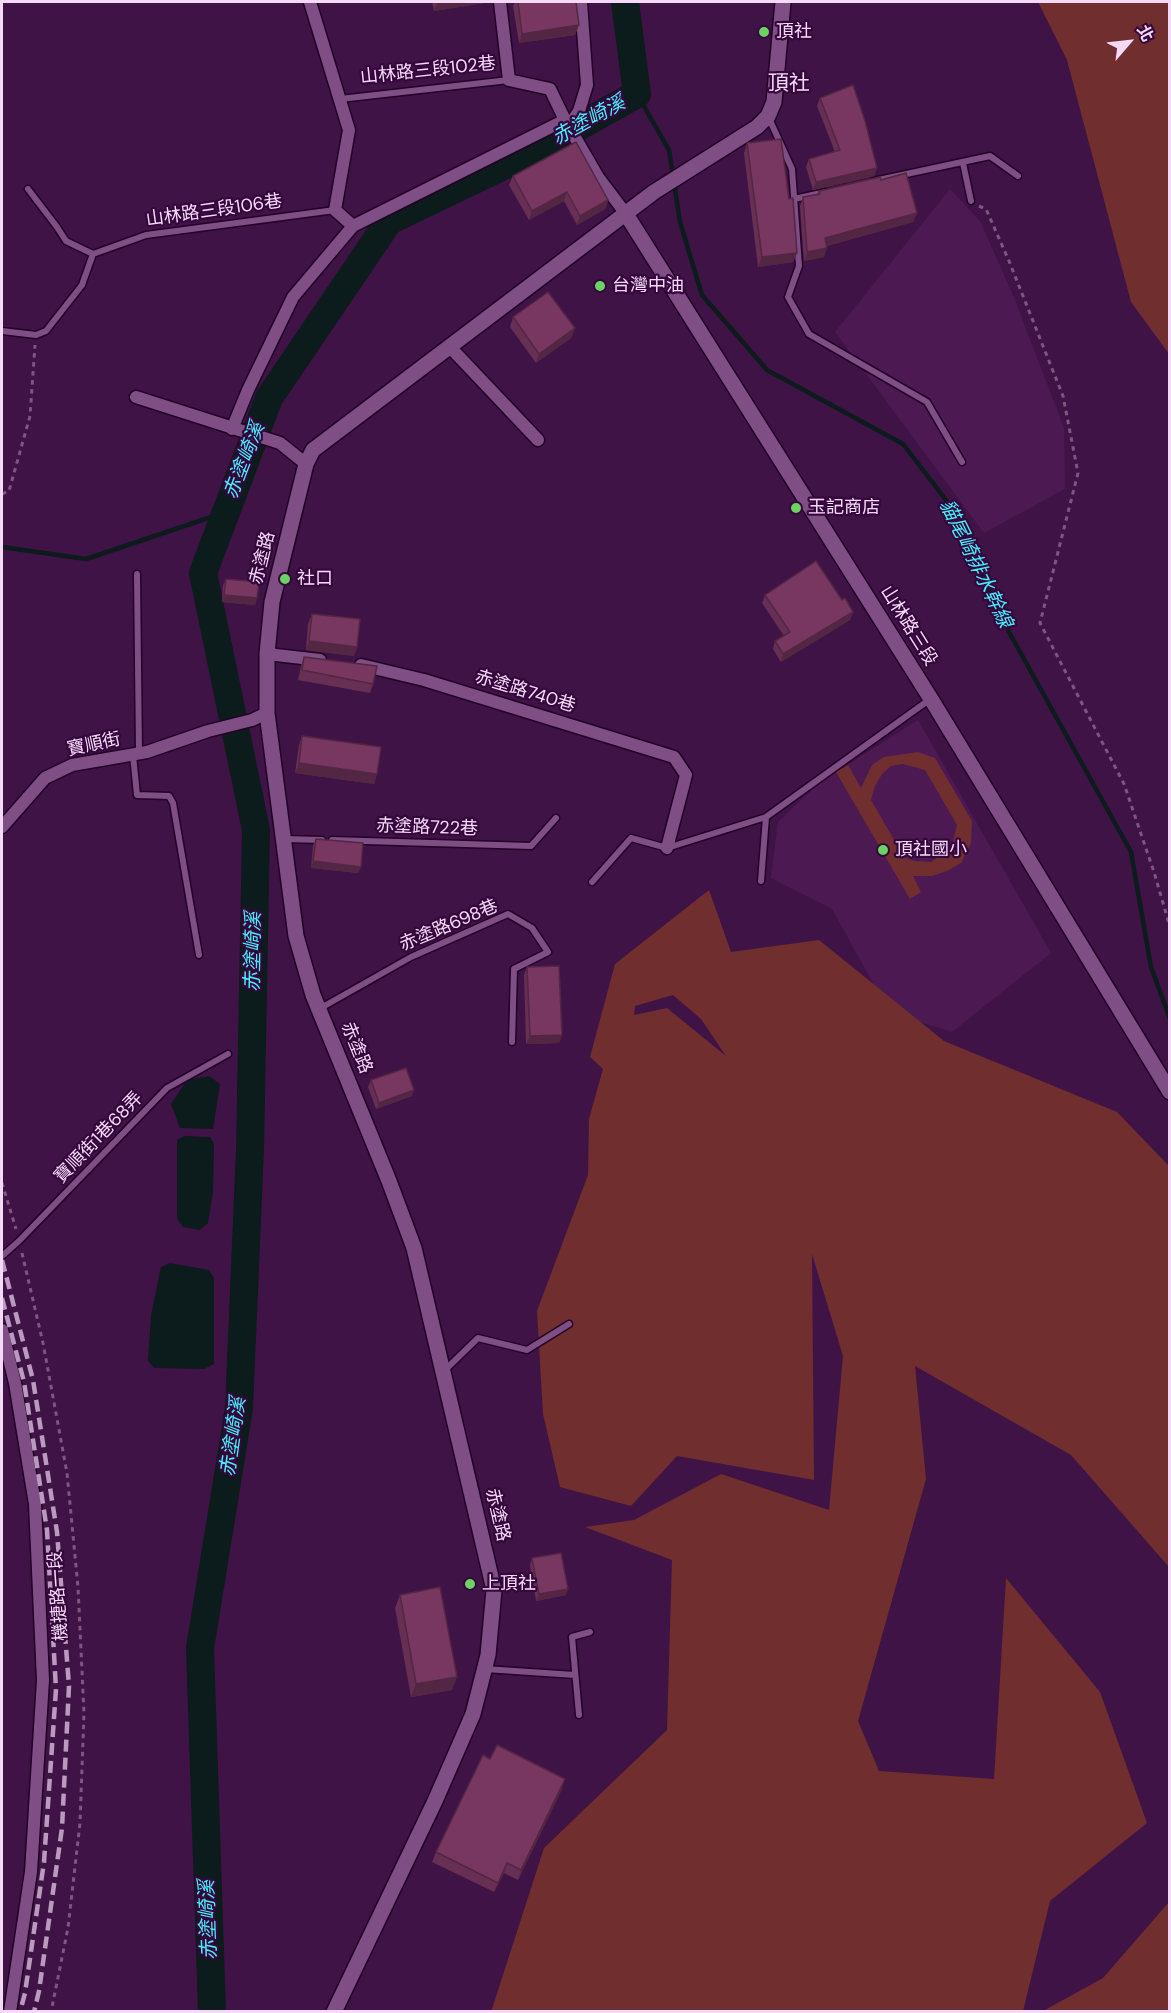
<!DOCTYPE html>
<html>
<head>
<meta charset="utf-8">
<style>
	body { margin:0 }
	#map { position:relative; width:1171px; height:2013px; overflow:hidden; background:#401346; font-family:"DM Sans","Noto Sans TC",sans-serif }
	canvas { display:block }
	.frame { position:absolute; inset:0; border:3px solid #f5daf8; pointer-events:none }
	.north { position:absolute; left:1099px; top:12px; width:60px; height:60px; -webkit-text-stroke:4px #35073c; paint-order:stroke; rotate:62deg; font-size:16px; font-weight:700; line-height:24px; text-align:center; color:#f5daf8 }
	.north::after { content:''; display:block; margin:auto; width:21px; height:27px; background:#f5daf8; clip-path:polygon(50% 0,100% 100%,50% 72%,0 100%) }
</style>
</head>
<body>
<div id="map">
<canvas width="1171" height="2013"></canvas>
<div class="frame"></div>
<div class="north">北</div>
</div>
<script>
const g = document.querySelector('canvas').getContext('2d');
g.lineJoin = 'round';
function fill(path, color) { g.fillStyle = color; g.fill(path, 'evenodd'); }
const poly = rows => new Path2D(rows.map(r => 'M' + r).join(''));
function trace(path, color, width, dash) { g.strokeStyle = color; g.lineWidth = width; g.lineCap = dash ? 'butt' : 'round'; g.setLineDash(dash || []); g.stroke(path); }
function drawText(font, color, halo, rows, align = 'center') {
  g.font = font + ' "DM Sans","Noto Sans TC",sans-serif'; g.lineWidth = 4.5; g.setLineDash([]); g.textBaseline = 'middle'; g.strokeStyle = halo; g.fillStyle = color; for (const [text, x, y, turn = 0] of rows) {
    g.save(); g.translate(x, y); g.rotate((+turn || 0) * Math.PI / 180); g.textAlign = isNaN(turn) ? turn : align; if (halo) g.strokeText(text, 0, 0); g.fillText(text, 0, 0); g.restore();
  }
}
const built = poly([
	[950,189,980,221,1013,295,1064,428,1065,489,984,533,835,332],
	[918,720,1051,953,952,1032,889,1012,832,909,771,878,778,822,819,783]
]);
const green = poly([
	[1038,2,1169,2,1169,354,1131,302,1067,60],
	[918,752,935,758,972,821,971,843,961,863,947,871,932,876,913,876,921,892,910,899,836,772,848,765,861,788,872,765,884,757],
	[903,764,925,770,957,825,953,842,949,850,931,862,914,861,904,857,871,800,875,786,882,774,891,766],
	[709,890,731,952,819,940,944,1041,1117,1112,1169,1166,1169,1567,1071,1455,915,1366,926,1479,858,1721,879,1771,994,1779,1006,1578,1100,1692,1147,1823,1050,1901,1023,2011,491,2012,544,1848,667,1730,672,1560,585,1527,634,1520,721,1474,829,1510,843,1356,812,1254,814,1480,677,1456,631,1506,560,1487,543,1414,537,1311,588,1175,589,1119,603,1069,590,1057,615,964],
	[673,995,701,1019,726,1056,667,1008,634,1015,635,1006],
	[1169,1902,1169,2011,1043,2011,1103,1978]
]);
const water = poly([
	[209,1076,220,1084,213,1129,180,1128,171,1104,187,1080],
	[184,1136,210,1137,214,1144,213,1192,208,1223,200,1230,183,1227,177,1218,177,1140],
	[170,1263,209,1270,214,1278,214,1364,204,1369,154,1368,148,1361,151,1315,161,1267]
]);
const stream = poly([
	[637,94,669,150,680,222,702,295,767,370,903,444,946,500,1009,632,1131,852,1151,967,1170,1019],
	[2,547,86,559,226,512]
]);
const river = poly([
	[212,2012,200,1648,239,1408,250,1149,256,830,203,573,269,398,389,221,535,151,637,94,625,2]
]);
const path = poly([
	[979,206,986,209,1009,261,1063,396,1078,473,1040,623,1124,784,1154,872,1170,927],
	[2,494,9,491,30,416,35,345],
	[2,1183,16,1229],
	[22,1253,43,1343,67,1473,78,1587,84,1713,80,1823,68,1928,51,2012]
]);
const lane = poly([
	[340,99,509,80],
	[768,116,792,169,799,266,788,297,809,334,927,402,962,462],
	[963,163,971,201],
	[874,181,990,156,1018,176],
	[28,189,57,227,66,241,93,254],
	[794,199,826,192],
	[2,331,36,335,46,331,82,285,93,254,146,235,335,210],
	[137,574,139,753],
	[133,755,137,795,169,796,173,803,199,955],
	[284,839,322,840],
	[332,840,531,846,556,818],
	[761,881,766,817],
	[592,882,631,838,667,848,766,817,929,700],
	[319,1009,411,957,508,914,532,928,548,952,514,969,512,1042],
	[2,1256,19,1241,167,1088,228,1054],
	[445,1370,478,1338,527,1350,569,1324],
	[485,1669,575,1675],
	[579,1715,572,1637,590,1632]
]);
const street = poly([
	[500,2,509,80,550,89,565,120,598,177,626,214],
	[569,126,579,111,587,85,581,2],
	[353,226,565,120],
	[449,346,538,440],
	[136,397,280,443,306,464],
	[232,429,248,390,293,297,353,226,335,210,349,130,310,2],
	[267,654,320,660],
	[361,665,424,680,674,757,686,775,667,848],
	[2,827,45,778,72,765,147,752,208,731,252,720,267,713],
	[2,1330,15,1383,35,1504,43,1680,31,1872,10,2012]
]);
const secondary = poly([
	[626,214,931,699,1170,1092],
	[334,2012,435,1801,473,1714,488,1655,494,1590,414,1248,389,1181,313,995,296,936,267,713,267,654,272,602,306,464,313,450,654,192,757,127,768,116,774,102,783,2]
]);
const rail = poly([
	[2,1260,33,1380,57,1532,69,1686,62,1828,39,1991,34,2012],
	[2,1298,24,1382,47,1530,56,1689,44,1862,25,1993,20,2012]
]);
const wall = poly([
	[432,2,491,2,434,11],
	[515,2,576,2,579,25,575,35,519,43,513,6],
	[820,98,877,168,874,176,813,190,806,167,809,159,835,152,817,106],
	[747,143,789,199,797,253,793,262,758,267,744,153],
	[513,176,608,200,605,209,577,225,564,201,529,220,509,185],
	[881,180,917,213,913,222,827,246,824,257,804,261,800,206,803,197,817,194,819,191],
	[513,317,575,328,571,338,536,363,510,327],
	[226,579,257,598,255,605,222,602,223,585],
	[765,595,842,600,853,612,850,620,781,662,773,649,775,641,784,636,762,603],
	[312,614,357,647,354,656,306,650,308,624],
	[304,657,373,684,370,693,298,680,301,666],
	[302,736,377,774,374,784,295,773,299,745],
	[316,839,361,867,358,873,311,868,313,845],
	[527,967,562,1035,559,1043,526,1044,524,975],
	[371,1080,412,1096,376,1109,368,1087],
	[532,1558,566,1595,536,1601,530,1565],
	[400,1595,452,1690,411,1697,395,1608],
	[562,1789,518,1880,504,1873,494,1892,432,1862,436,1852]
]);
const shadedWall = poly([
	[437,2,491,2,434,11],
	[579,25,575,35,519,43,522,34],
	[877,168,874,176,813,190,816,182],
	[567,192,564,201,529,220,532,211],
	[608,200,605,209,577,225,580,216],
	[917,213,913,222,822,247,825,238],
	[827,248,824,257,804,261,807,252],
	[797,253,793,262,758,267,762,257],
	[575,328,571,338,536,363,539,354],
	[224,595,257,598,255,605,222,602],
	[853,612,850,620,781,662,783,654],
	[309,641,357,647,354,656,306,650],
	[299,763,377,774,374,784,295,773],
	[313,861,361,867,358,873,311,868],
	[562,1035,559,1043,526,1044,530,1036],
	[414,1090,412,1096,376,1109,379,1103],
	[568,1589,566,1595,536,1601,539,1594],
	[457,1677,452,1690,411,1697,416,1684],
	[565,1779,562,1789,518,1880,521,1870],
	[507,1863,504,1873,494,1892,498,1883]
]);
const building = poly([
	[518,2,576,2,579,25,522,34,518,2],
	[853,85,865,121,877,168,816,182,809,159,840,150,820,98,853,85],
	[781,139,789,199,793,198,797,253,762,257,747,143,781,139],
	[576,142,608,200,580,216,567,192,532,211,513,176,576,142],
	[906,173,917,213,825,238,827,248,807,252,803,197,820,194,819,191,880,177,881,180,906,173],
	[548,292,575,328,539,354,513,317,548,292],
	[816,561,842,600,845,598,853,612,783,654,775,641,790,632,765,595,816,561],
	[226,579,259,582,257,598,224,595,226,579],
	[312,614,360,619,357,647,309,641,312,614],
	[304,657,377,666,373,684,302,670,304,657],
	[302,736,381,747,377,774,299,763,302,736],
	[316,839,363,843,361,867,313,861,316,839],
	[559,966,562,1035,530,1036,527,967,559,966],
	[406,1068,414,1090,379,1103,371,1080,406,1068],
	[561,1553,568,1589,539,1594,532,1558,561,1553],
	[440,1587,457,1677,416,1684,400,1595,440,1587],
	[497,1745,565,1779,521,1870,507,1863,498,1883,436,1852,483,1755,490,1759,497,1745]
]);
const markers = [
	[764,32,6,"#6ad364"],
	[600,286,6,"#6ad364"],
	[796,508,6,"#6ad364"],
	[285,579,6,"#6ad364"],
	[883,850,6,"#6ad364"],
	[470,1584,6,"#6ad364"]
];
const poiNames = [
	["頂社",776,32],
	["台灣中油",612,286],
	["玉記商店",808,508],
	["社口",297,579],
	["頂社國小",895,850],
	["上頂社",482,1584]
];
const streetNames = [
	["山林路三段102巷",428,71,-6],
	["山林路三段106巷",214,211,-8],
	["赤塗路",263,558,-76],
	["山林路三段",908,626,58],
	["赤塗路740巷",525,692,17],
	["寶順街",94,745,-12],
	["赤塗路722巷",427,828,2],
	["赤塗路698巷",449,926,-23],
	["赤塗路",356,1048,68],
	["寶順街1巷68弄",99,1138,-46],
	["赤塗路",497,1515,77],
	["機捷路一段",59,1596,-94]
];
const waterNames = [
	["赤塗崎溪",589,121,-29],
	["赤塗崎溪",245,461,-69],
	["貓尾崎排水幹線",975,564,64],
	["赤塗崎溪",254,952,-89],
	["赤塗崎溪",234,1437,-82],
	["赤塗崎溪",209,1920,-92]
];
const quarterNames = [
	["頂社",789,84]
];
fill(built, '#4c1953');
fill(green, '#702e2e');
fill(water, '#0c1b1c');
trace(stream, '#0c1b1c', 4.5);
trace(river, '#0c1b1c', 28);
trace(lane, '#220227', 9);
trace(street, '#220227', 15);
trace(secondary, '#220227', 18);
trace(path, '#7d5682', 3, [4.5, 4.5]);
trace(lane, '#7e4e85', 6);
trace(street, '#7e4e85', 12);
trace(secondary, '#7e4e85', 15);
trace(rail, '#bb9abf', 4.5, [12, 6]);
fill(wall, '#662f53');
fill(shadedWall, '#532643');
fill(building, '#773760');
trace(building, '#532643', 1.5);
for (const [x, y, r, color] of markers) { const dot = new Path2D(); dot.arc(x, y, r, 0, 2 * Math.PI); g.fillStyle = color; g.fill(dot); trace(dot, '#35073c', 2); }
drawText('18px', '#f5daf8', '#35073c', poiNames, 'left');
drawText('18px', '#f5daf8', '#35073c', streetNames);
drawText('italic 20px', '#46eefb', '#35073c', waterNames);
drawText('21px', '#f5daf8', '#35073c', quarterNames);
</script>
</body>
</html>
